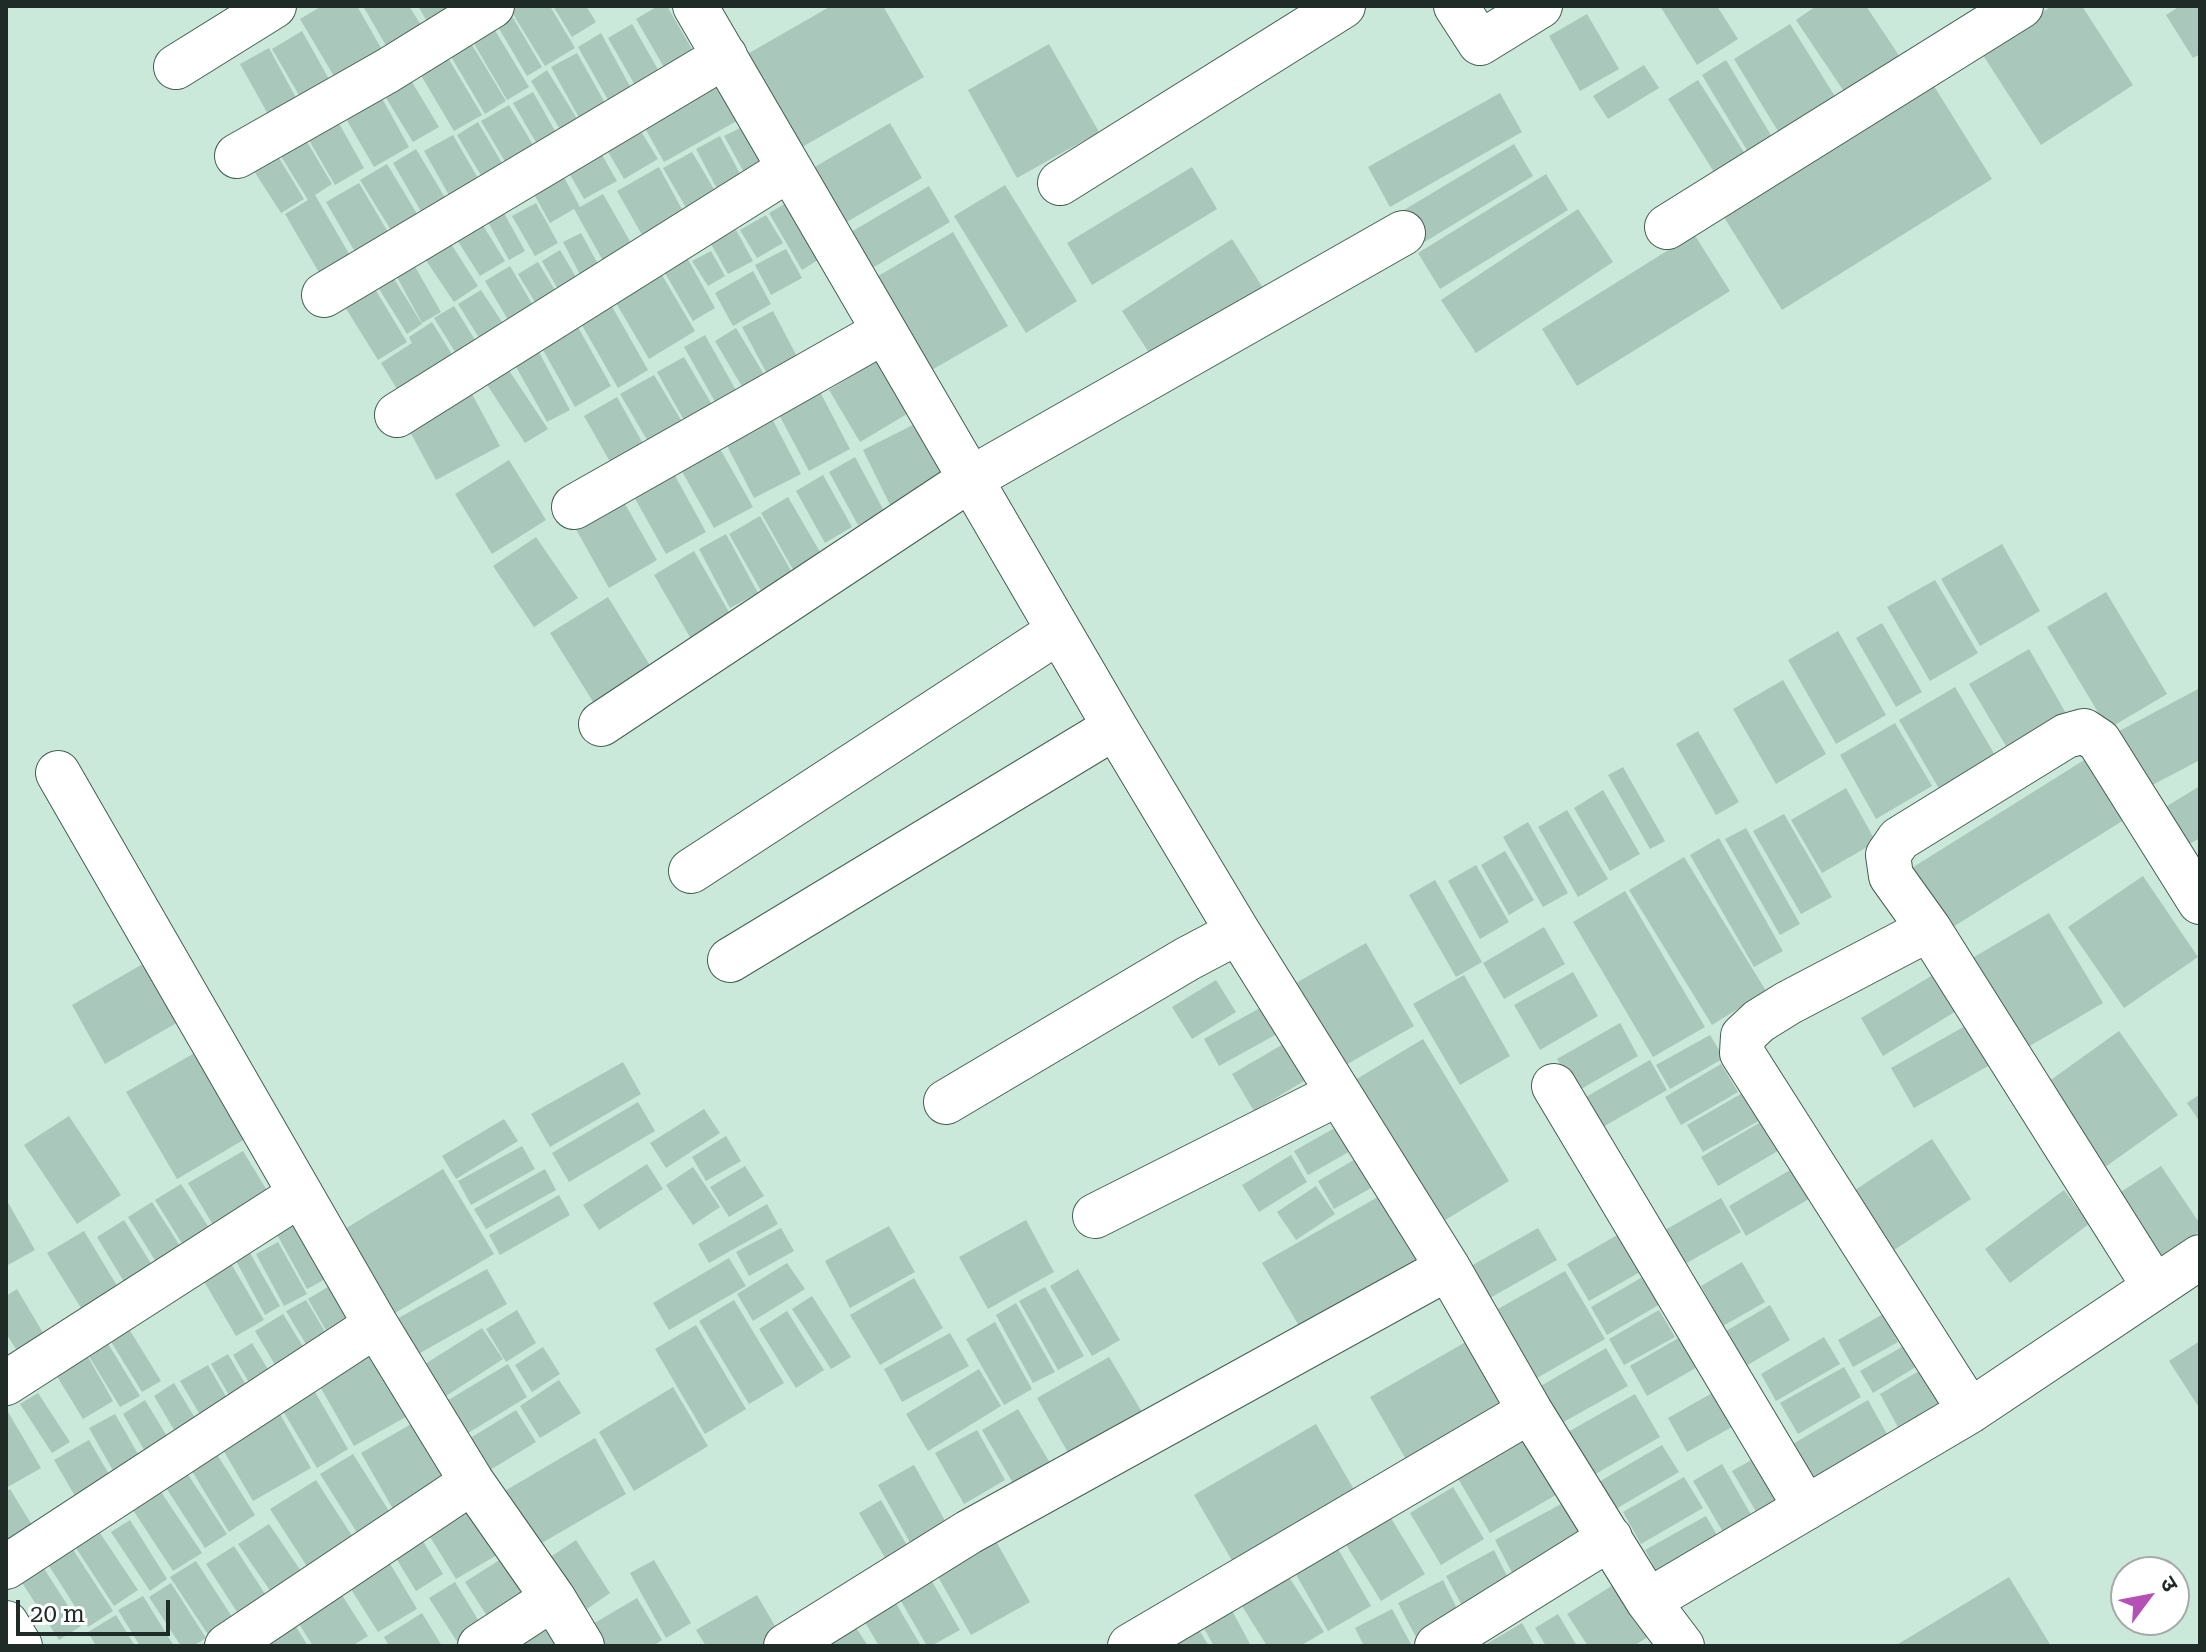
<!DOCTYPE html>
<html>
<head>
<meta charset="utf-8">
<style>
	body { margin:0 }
	#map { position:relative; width:2206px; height:1652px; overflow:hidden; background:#cae9db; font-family:"Roboto Serif","Noto Sans Devanagari",serif }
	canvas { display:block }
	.frame { position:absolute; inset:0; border:8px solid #1f2b26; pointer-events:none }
	.north { position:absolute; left:2110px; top:1556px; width:80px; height:80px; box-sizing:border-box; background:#fff; border:2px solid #a5aaa8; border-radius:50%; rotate:58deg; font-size:22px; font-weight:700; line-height:32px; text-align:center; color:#1f2b26 }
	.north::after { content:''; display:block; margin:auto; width:28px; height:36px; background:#b551b6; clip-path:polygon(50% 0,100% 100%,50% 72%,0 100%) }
	.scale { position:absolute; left:16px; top:1600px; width:154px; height:36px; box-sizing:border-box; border:4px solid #1f2b26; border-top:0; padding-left:10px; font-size:24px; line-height:28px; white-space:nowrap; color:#1f2b26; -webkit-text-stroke:6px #fff; paint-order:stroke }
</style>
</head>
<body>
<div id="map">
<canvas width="2206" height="1652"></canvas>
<div class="frame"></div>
<div class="north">उ</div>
<div class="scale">20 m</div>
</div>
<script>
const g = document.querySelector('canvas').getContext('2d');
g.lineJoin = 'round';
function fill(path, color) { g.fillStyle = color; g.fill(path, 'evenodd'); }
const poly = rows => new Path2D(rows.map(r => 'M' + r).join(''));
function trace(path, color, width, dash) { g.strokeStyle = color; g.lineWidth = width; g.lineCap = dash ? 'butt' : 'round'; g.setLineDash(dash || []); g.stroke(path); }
const building = poly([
	[322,6,357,6,385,55,338,83,300,19],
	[363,6,409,6,426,33,391,54],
	[418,6,453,6,435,35],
	[506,6,542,67,527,76,491,15],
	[508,6,550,6,575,48,545,66],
	[553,6,586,6,596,22,572,37],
	[658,6,667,6,697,58,668,74,636,19],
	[831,6,883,6,924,77,790,154,737,60],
	[1660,6,1717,6,1738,39,1697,65],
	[1816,6,1866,6,1904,63,1849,99,1796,20],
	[2052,6,2082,6,2133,85,2041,145,1981,52],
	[2180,6,2200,6,2200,54,2193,58,2166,15],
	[1587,14,1619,69,1580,91,1549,36],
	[490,22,529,87,507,100,469,35],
	[632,24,664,80,640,94,608,38],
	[1790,24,1844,111,1787,146,1734,59],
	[463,30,506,101,485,114,443,43],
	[302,31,339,97,310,114,272,49],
	[601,33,638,101,616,114,578,47],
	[1049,44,1099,132,1017,178,968,90],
	[269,48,301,107,273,123,240,64],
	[577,53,613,117,587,132,551,67],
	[447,56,482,115,454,131,419,72],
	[1726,60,1778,147,1754,162,1702,75],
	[1644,65,1659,88,1608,119,1593,96],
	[547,70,584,130,567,141,531,81],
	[406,72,439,127,413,142,380,88],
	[718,77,742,118,664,162,641,121],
	[1698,80,1749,160,1719,180,1668,99],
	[373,82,409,147,374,167,337,103],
	[1932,83,1992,179,1782,310,1722,214],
	[533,92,563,145,544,156,513,103],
	[1500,93,1522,132,1390,207,1368,167],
	[509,105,538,153,510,170,481,121],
	[332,111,364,168,335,185,302,128],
	[478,122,506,170,485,182,457,135],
	[750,123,776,171,751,185,724,136],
	[890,123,922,178,833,230,801,175],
	[297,125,332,184,315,195,359,271,328,288,285,214,308,200,271,140],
	[637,125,658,159,624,179,604,145],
	[453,135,483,187,454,204,424,151],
	[720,136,748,189,724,202,696,149],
	[270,143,304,199,281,213,245,157],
	[1514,144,1533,176,1418,246,1399,213],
	[598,148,617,181,584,199,565,166],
	[416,149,450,206,426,220,393,163],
	[692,152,724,206,695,223,663,168],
	[387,164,425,227,399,243,360,180],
	[659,167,690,224,649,247,617,191],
	[1192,167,1217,209,1092,285,1067,243],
	[559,168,580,207,603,194,639,257,610,273,574,209,550,223,529,185],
	[1546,174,1568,210,1440,289,1418,253],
	[359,183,395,244,362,264,326,202],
	[1005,185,1077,301,1026,333,954,216],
	[929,186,950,222,862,274,841,238],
	[788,202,821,258,802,270,769,213],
	[536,203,558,243,535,256,512,216],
	[499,204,525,251,509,260,483,213],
	[1578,209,1613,262,1476,353,1441,300],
	[766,215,783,243,757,258,740,230],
	[479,219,505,261,480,276,454,235],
	[736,230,753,261,728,274,711,244],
	[953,232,1008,326,923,375,868,282],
	[581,233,604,275,586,286,563,242],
	[1694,234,1730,291,1577,386,1542,329],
	[446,236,478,286,454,302,421,253],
	[1232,239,1263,288,1153,359,1122,311],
	[786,249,802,278,771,295,755,265],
	[560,250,583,289,564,300,542,261],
	[711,251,725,276,708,286,692,261],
	[685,254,715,308,693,321,662,268],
	[410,258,441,312,422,323,392,268],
	[538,262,561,300,541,312,518,274],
	[510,266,542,321,517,335,485,281],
	[388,269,422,324,407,334,373,279],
	[659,270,695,331,649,359,613,298],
	[753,271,771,304,733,326,715,293],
	[375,289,407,342,378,360,345,307],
	[481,290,512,337,488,352,458,304],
	[610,303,648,370,618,388,579,320],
	[454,306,485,356,465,368,434,318],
	[773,311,801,364,771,381,742,327],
	[574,320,611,386,575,407,538,341],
	[432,322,461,369,405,402,381,363,412,343,409,337],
	[736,328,771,386,750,400,715,341],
	[705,335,743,403,722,414,684,347],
	[534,343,570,410,547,422,510,356],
	[885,356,917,408,860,442,829,390],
	[684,357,718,415,690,431,657,372],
	[506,366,548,429,525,443,484,380],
	[654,375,687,430,653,450,620,394],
	[465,381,500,446,436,480,401,415],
	[818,388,850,449,809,471,776,409],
	[617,397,646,449,613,467,584,416],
	[767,409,801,474,754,498,721,434],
	[925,419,958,483,895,515,863,450],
	[715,440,753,507,714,528,676,461],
	[855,457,884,511,858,525,829,472],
	[509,460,546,520,492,554,455,494],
	[668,463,706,532,666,554,628,486],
	[823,475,852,527,825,543,796,491],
	[617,490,657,560,609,588,569,517],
	[788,497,827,564,799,580,761,513],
	[760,516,798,583,767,601,729,534],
	[726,534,758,593,730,608,699,549],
	[536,537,578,598,534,627,493,566],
	[2002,544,2040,611,1980,646,1941,579],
	[694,551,734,621,694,644,654,575],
	[1935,580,1978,653,1930,681,1887,607],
	[2106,592,2167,694,2108,729,2047,627],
	[608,597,654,672,597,708,550,633],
	[1882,623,1922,692,1896,707,1856,638],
	[1838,631,1886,715,1836,744,1788,660],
	[2029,649,2071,722,2012,756,1969,684],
	[1783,680,1826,754,1776,784,1733,709],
	[1955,687,1998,760,1941,792,1899,720],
	[2200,688,2200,760,2137,793,2108,737],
	[1895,723,1932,786,1876,819,1840,755],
	[1698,731,1739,802,1716,815,1676,744],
	[2089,757,2127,818,1945,932,1907,871],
	[1623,767,1665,841,1650,849,1608,775],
	[2200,786,2200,838,2181,849,2157,812],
	[1846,788,1876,842,1822,873,1791,820],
	[1603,790,1640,854,1610,871,1574,808],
	[1567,810,1608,879,1578,897,1538,827],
	[1784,814,1832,897,1801,914,1753,831],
	[1528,822,1568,893,1543,907,1503,837],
	[1746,828,1800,924,1780,935,1725,839],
	[1719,838,1783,951,1754,967,1690,855],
	[1505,851,1534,900,1509,915,1481,865],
	[1684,857,1766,991,1712,1025,1629,890],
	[1476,865,1509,922,1480,939,1448,881],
	[2143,876,2198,957,2124,1008,2068,927],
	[1435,880,1482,962,1456,977,1409,895],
	[1625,891,1705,1027,1653,1057,1573,922],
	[2049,913,2103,1003,2016,1054,1964,963],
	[1544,927,1565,964,1504,999,1483,963],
	[1366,943,1414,1026,1344,1066,1296,983],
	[153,958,187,1017,105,1064,72,1005],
	[1943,969,1966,1005,1883,1056,1861,1018],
	[1573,972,1598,1016,1540,1050,1514,1005],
	[1464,975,1510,1056,1460,1085,1413,1004],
	[1216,980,1236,1012,1192,1039,1172,1007],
	[1269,1003,1284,1030,1219,1066,1204,1039],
	[1981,1017,2004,1057,1914,1108,1891,1068],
	[1620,1023,1638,1056,1576,1092,1557,1059],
	[2119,1031,2178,1115,2101,1170,2041,1087],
	[1710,1035,1724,1058,1670,1089,1656,1065],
	[1292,1039,1314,1075,1254,1111,1232,1074],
	[1423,1039,1509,1181,1442,1222,1355,1080],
	[207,1046,257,1132,177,1179,126,1092],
	[1650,1060,1667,1090,1596,1131,1579,1101],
	[623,1062,641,1094,550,1147,531,1114],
	[1721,1064,1738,1092,1681,1125,1665,1097],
	[1746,1091,1762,1119,1703,1152,1687,1125],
	[2200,1094,2200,1122,2187,1103],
	[638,1102,655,1131,569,1182,552,1153],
	[704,1109,720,1133,666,1168,650,1143],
	[69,1116,121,1195,77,1224,24,1145],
	[504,1119,518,1141,456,1179,442,1156],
	[1766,1119,1783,1148,1718,1186,1701,1157],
	[1347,1121,1361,1145,1308,1175,1294,1151],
	[726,1136,741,1161,706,1181,692,1157],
	[1932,1139,1971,1199,1885,1256,1846,1196],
	[522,1146,535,1169,471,1205,458,1181],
	[243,1151,274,1202,219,1235,188,1183],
	[1369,1151,1385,1180,1334,1209,1318,1181],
	[1291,1155,1307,1182,1259,1212,1242,1185],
	[1807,1160,1824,1190,1746,1236,1729,1206],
	[647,1164,663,1189,599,1230,583,1205],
	[745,1166,764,1196,729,1217,710,1187],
	[2161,1166,2200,1224,2200,1231,2150,1264,2108,1200],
	[693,1167,720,1207,693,1225,666,1185],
	[443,1169,494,1254,390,1316,340,1232],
	[545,1169,556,1190,486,1229,474,1209],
	[181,1184,215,1237,188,1253,155,1200],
	[1316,1186,1335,1214,1296,1240,1277,1212],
	[1392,1189,1434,1263,1305,1336,1262,1263],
	[2064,1190,2089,1224,2010,1283,1985,1249],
	[559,1195,570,1215,500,1255,489,1235],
	[1721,1198,1741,1232,1678,1268,1658,1234],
	[6,1199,35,1250,8,1265,6,1262],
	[152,1202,187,1257,163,1273,128,1217],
	[767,1204,778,1224,709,1263,698,1244],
	[298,1216,331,1276,307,1289,274,1229],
	[124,1220,160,1278,132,1295,97,1237],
	[1026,1220,1054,1272,988,1309,959,1257],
	[889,1226,915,1272,850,1308,825,1261],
	[781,1228,794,1251,749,1276,736,1252],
	[1538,1228,1557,1260,1490,1298,1471,1266],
	[84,1231,125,1299,89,1321,47,1253],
	[1619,1234,1640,1272,1589,1301,1567,1264],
	[278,1242,307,1294,284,1306,256,1254],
	[250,1253,280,1306,265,1315,236,1261],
	[729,1258,746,1286,669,1330,653,1303],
	[229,1260,264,1320,236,1336,201,1276],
	[1742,1262,1765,1302,1723,1326,1701,1286],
	[787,1263,805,1289,753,1321,737,1294],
	[487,1269,507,1304,413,1357,393,1321],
	[1078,1269,1120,1340,1092,1356,1050,1286],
	[1565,1271,1605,1339,1537,1378,1498,1309],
	[1646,1275,1662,1303,1607,1335,1591,1307],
	[914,1278,943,1328,880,1365,850,1315],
	[336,1282,359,1322,331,1339,308,1299],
	[1045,1287,1084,1356,1058,1370,1019,1301],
	[17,1289,52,1348,25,1364,6,1333,6,1296],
	[812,1296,851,1357,831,1369,792,1309],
	[306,1300,330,1340,310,1351,286,1311],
	[734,1300,784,1383,749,1404,699,1321],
	[1016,1303,1055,1372,1033,1383,996,1315],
	[1770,1305,1790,1340,1746,1366,1726,1331],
	[517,1310,536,1343,506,1362,486,1329],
	[1659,1310,1675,1337,1624,1365,1609,1339],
	[787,1311,824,1370,796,1388,759,1329],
	[283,1314,310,1358,281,1375,255,1331],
	[1883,1314,1898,1342,1853,1367,1838,1340],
	[995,1322,1032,1389,1004,1405,966,1339],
	[696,1325,746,1409,705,1434,655,1349],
	[482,1328,503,1359,443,1398,422,1366],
	[129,1329,161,1381,142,1392,110,1340],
	[950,1333,969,1366,902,1402,884,1369],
	[1682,1336,1699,1366,1647,1396,1630,1366],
	[1824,1337,1840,1364,1776,1401,1761,1374],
	[1471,1339,1511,1410,1411,1468,1370,1397],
	[2200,1341,2200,1409,2169,1361],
	[107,1342,140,1396,120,1407,87,1353],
	[252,1343,277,1384,257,1396,233,1355],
	[1907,1344,1919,1365,1873,1393,1860,1371],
	[543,1347,560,1374,532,1392,515,1365],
	[1606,1348,1628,1386,1560,1424,1539,1387],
	[376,1351,411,1414,354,1446,318,1383],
	[228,1354,254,1399,237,1409,211,1364],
	[87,1355,113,1401,83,1419,55,1373],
	[1109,1357,1148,1422,1075,1465,1037,1398],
	[508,1364,527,1397,460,1438,440,1405],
	[208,1365,236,1414,209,1430,180,1381],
	[1844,1367,1861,1397,1798,1434,1780,1403],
	[1924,1368,1944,1403,1899,1429,1880,1394],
	[979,1369,1001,1406,928,1451,906,1414],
	[559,1380,581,1413,540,1438,520,1406],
	[174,1383,204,1433,183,1445,154,1396],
	[673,1387,708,1446,634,1491,599,1432],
	[1721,1388,1741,1422,1687,1452,1668,1418],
	[315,1392,348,1449,317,1468,283,1411],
	[38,1393,70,1442,52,1453,20,1404],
	[1635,1394,1660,1437,1592,1476,1568,1432],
	[145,1400,176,1451,153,1465,123,1414],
	[1868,1400,1893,1445,1816,1489,1791,1445],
	[277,1409,311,1468,253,1501,219,1443],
	[1018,1409,1056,1473,1020,1495,982,1430],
	[516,1410,536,1442,482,1475,462,1443],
	[8,1412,41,1468,6,1488,6,1413],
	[115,1414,146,1468,120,1483,89,1428],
	[413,1423,450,1484,397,1516,361,1453],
	[1316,1424,1356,1493,1234,1564,1194,1495],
	[977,1430,1005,1480,964,1504,935,1453],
	[1536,1431,1568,1488,1490,1533,1457,1477],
	[595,1438,626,1494,535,1547,503,1492],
	[89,1440,117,1488,82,1508,54,1460],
	[1662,1445,1679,1472,1614,1510,1597,1483],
	[213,1448,255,1515,229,1532,187,1463],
	[353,1454,394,1519,361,1539,320,1474],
	[1762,1454,1787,1498,1758,1515,1732,1471],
	[1722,1464,1758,1527,1730,1544,1693,1481],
	[914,1465,953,1535,917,1555,878,1485],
	[183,1467,227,1534,205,1548,161,1480],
	[1684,1477,1703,1508,1641,1544,1623,1512],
	[316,1480,354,1539,308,1568,270,1509],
	[1453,1487,1484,1539,1441,1565,1410,1513],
	[10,1489,41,1540,6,1555,6,1492],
	[161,1492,202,1553,173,1571,133,1510],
	[1574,1497,1597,1541,1518,1584,1495,1540],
	[881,1500,917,1563,895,1575,859,1513],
	[465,1502,497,1555,456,1579,424,1527],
	[1383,1505,1425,1574,1381,1601,1338,1532],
	[1706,1516,1721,1542,1660,1577,1645,1550],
	[130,1520,167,1579,150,1591,111,1532],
	[269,1524,301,1571,271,1592,238,1544],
	[98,1530,138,1590,114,1606,74,1545],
	[418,1533,443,1574,416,1591,391,1550],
	[1331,1537,1371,1606,1328,1631,1289,1562],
	[576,1540,610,1593,584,1611,549,1558],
	[997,1543,1030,1602,971,1635,937,1575],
	[70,1545,113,1611,88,1627,46,1561],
	[234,1546,267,1597,239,1615,206,1564],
	[1494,1550,1511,1584,1464,1609,1446,1576],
	[501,1559,527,1600,491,1622,465,1582],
	[654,1560,691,1623,666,1638,630,1573],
	[196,1561,234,1620,209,1636,170,1577],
	[389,1562,417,1609,378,1632,349,1586],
	[43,1567,81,1626,59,1640,21,1581],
	[1284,1569,1324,1632,1300,1646,1267,1646,1237,1598],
	[926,1571,960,1630,931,1646,927,1646,894,1589],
	[2009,1577,2051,1646,1895,1646],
	[1443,1580,1461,1617,1417,1639,1398,1603],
	[1621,1580,1654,1633,1634,1646,1588,1646,1567,1614],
	[455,1582,483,1628,458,1643,429,1598],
	[171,1583,206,1638,193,1646,181,1646,149,1597],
	[340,1592,368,1636,352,1646,313,1646,296,1619],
	[890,1593,921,1646,879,1646,859,1612],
	[757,1595,782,1638,769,1646,706,1646,696,1630],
	[143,1596,174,1646,140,1646,118,1610],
	[637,1598,662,1640,653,1646,597,1646,586,1628],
	[1227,1601,1251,1646,1214,1646,1198,1618],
	[1392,1609,1412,1646,1364,1646,1355,1628],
	[422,1613,442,1646,389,1646,384,1637],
	[1558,1614,1577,1646,1546,1646,1535,1628],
	[116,1615,135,1646,96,1646,88,1632],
	[849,1617,868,1646,804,1646],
	[1191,1617,1209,1646,1168,1646],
	[550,1619,568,1646,508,1646],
	[1522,1623,1535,1646,1483,1646],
	[296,1627,308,1646,265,1646]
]);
const street = poly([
	[695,6,1115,727,1238,932,1448,1268,1530,1411,1648,1601,1682,1646],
	[1456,6,1480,43,1540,6],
	[176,67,274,6],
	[237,156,387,71,492,6],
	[1060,183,1343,6],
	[1667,227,2021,6],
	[324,295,725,56],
	[397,415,789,169],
	[574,507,883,332],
	[601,724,972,478,1403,233],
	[58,773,376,1325,472,1482,553,1598,582,1646],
	[691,871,1059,631],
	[1929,929,1788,1003,1759,1021,1743,1036,1742,1053,1970,1411],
	[730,960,1115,727],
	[1554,1086,1806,1508],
	[946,1102,1187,959,1238,932],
	[1095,1216,1337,1094],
	[2154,1286,1929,929,1891,876,1888,855,1899,839,2066,736,2084,731,2099,741,2200,902],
	[6,1383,299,1195],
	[6,1567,376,1325],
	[1648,1601,1970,1411,2200,1257],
	[6,1623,20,1646],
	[227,1646,472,1482],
	[480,1646,553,1598],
	[786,1646,969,1532,1448,1268],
	[1130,1646,1530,1411],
	[1437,1646,1610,1538]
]);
fill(building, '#a9c7ba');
trace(street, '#435f53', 46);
trace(street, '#fff', 44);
</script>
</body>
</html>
